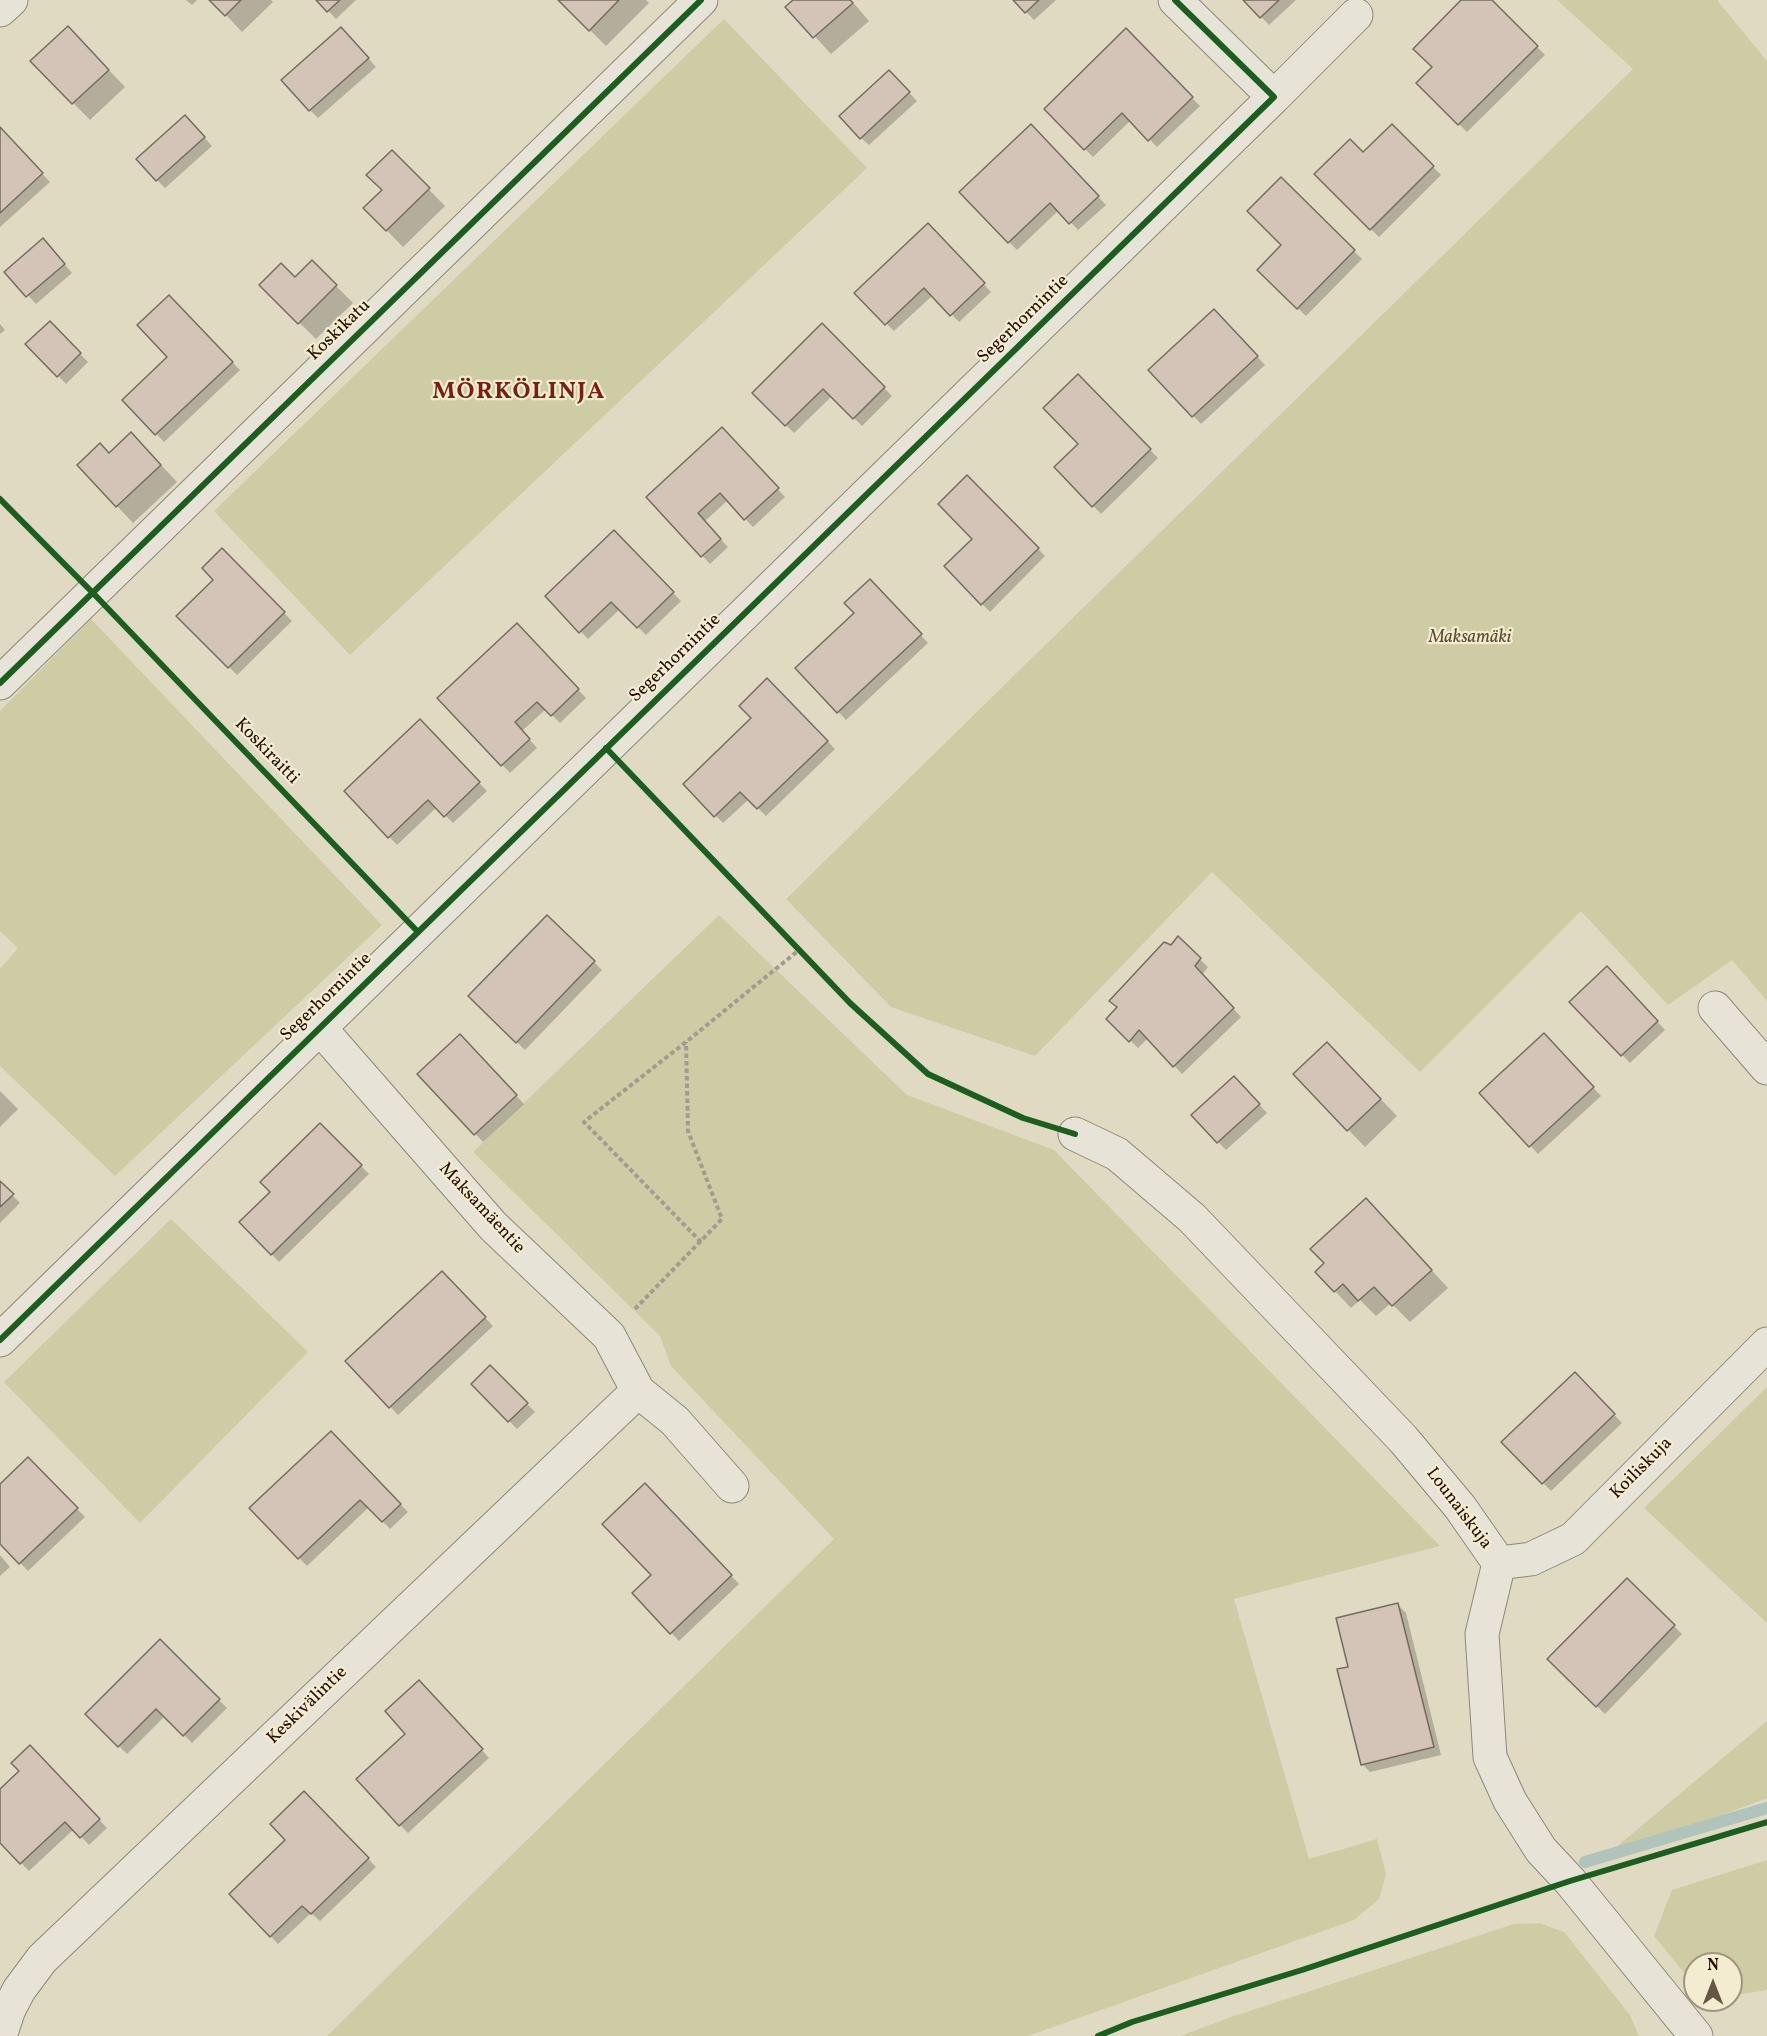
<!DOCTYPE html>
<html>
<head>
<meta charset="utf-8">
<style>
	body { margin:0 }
	#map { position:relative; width:1767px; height:2036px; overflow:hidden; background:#e0dac3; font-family:Vollkorn,serif }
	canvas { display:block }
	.north { position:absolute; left:1683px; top:1952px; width:60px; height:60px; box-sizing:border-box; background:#f3ecd0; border:2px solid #a1947e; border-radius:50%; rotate:0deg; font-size:16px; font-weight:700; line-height:24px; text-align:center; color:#260f03 }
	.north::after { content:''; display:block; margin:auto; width:21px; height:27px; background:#675646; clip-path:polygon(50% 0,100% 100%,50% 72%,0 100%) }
</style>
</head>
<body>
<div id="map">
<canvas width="1767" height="2036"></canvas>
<div class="north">N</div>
</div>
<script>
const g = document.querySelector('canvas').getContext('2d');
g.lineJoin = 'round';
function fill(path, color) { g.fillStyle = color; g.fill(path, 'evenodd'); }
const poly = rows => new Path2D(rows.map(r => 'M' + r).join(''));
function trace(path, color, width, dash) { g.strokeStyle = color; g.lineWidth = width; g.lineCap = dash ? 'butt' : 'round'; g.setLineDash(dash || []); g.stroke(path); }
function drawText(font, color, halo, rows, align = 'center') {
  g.font = font + ' Vollkorn,serif'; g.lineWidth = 4.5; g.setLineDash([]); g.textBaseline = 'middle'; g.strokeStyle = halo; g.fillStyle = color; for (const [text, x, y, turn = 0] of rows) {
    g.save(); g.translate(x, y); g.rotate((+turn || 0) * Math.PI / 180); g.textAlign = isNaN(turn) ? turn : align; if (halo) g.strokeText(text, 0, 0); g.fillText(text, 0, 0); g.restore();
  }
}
const green = poly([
	[1557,0,1717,0,1767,61,1767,1001,1732,960,1668,1005,1581,911,1420,1072,1212,872,1035,1056,891,1007,786,899,1633,69],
	[724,19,867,168,350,655,214,511],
	[91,619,382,925,115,1176,0,1066,0,969,18,948,0,931,0,711],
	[719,915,907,1095,1054,1150,1440,1546,1234,1599,1309,1859,1377,1839,1386,1874,1379,1899,1354,1920,1028,2036,327,2036,834,1539,671,1366,660,1336,473,1152],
	[171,1219,308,1352,140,1523,4,1382],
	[1767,1387,1767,1623,1644,1508],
	[1767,1721,1767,1798,1597,1863],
	[1767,1860,1767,1990,1731,1996,1731,1964,1695,1964,1695,1986,1654,1936,1672,1890],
	[1539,1923,1564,1932,1630,2015,1639,2036,1181,2036,1228,2018,1514,1924]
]);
const shadow = poly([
	[186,0,197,0,192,5],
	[212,0,271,0,273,2,242,32],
	[318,0,356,0,336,19],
	[560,0,646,0,649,3,606,46],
	[796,0,851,0,869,21,831,54,788,7],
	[1015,0,1056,0,1034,20],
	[1245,0,1296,0,1269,25],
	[1463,0,1490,0,1545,55,1467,132,1418,83,1434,68],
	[1126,31,1200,106,1157,147,1131,120,1093,157,1046,109],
	[349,37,376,67,318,118,310,110],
	[84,44,125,87,90,120,32,61],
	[897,80,917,101,869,145,861,138],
	[193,125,212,146,165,188,157,180],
	[1031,126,1106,205,1078,230,1059,210,1017,250,961,192],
	[1392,126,1441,175,1379,237,1316,174,1363,155],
	[0,129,50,182,0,227],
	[392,152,445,206,403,247,365,208,384,190],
	[1281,179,1362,259,1306,316,1259,270,1283,245],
	[928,225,991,292,959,322,933,295,894,331,856,293],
	[51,248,72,273,36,304,7,272],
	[312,262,353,303,316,339,261,285,295,278],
	[169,297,240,370,164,442,124,400,169,357],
	[1222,319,1265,365,1201,424,1150,370],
	[50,323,88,362,66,384,28,344],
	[0,324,5,330,0,334],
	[822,325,892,396,862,426,832,396,794,433,754,393],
	[1078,376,1158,458,1101,514,1056,467,1080,444],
	[730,437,785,497,753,527,728,500,704,522,728,547,710,564,648,497],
	[148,451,177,482,133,523,117,506],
	[967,477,1045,556,990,612,946,566,974,539],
	[614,532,681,601,646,635,620,609,588,639,547,596],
	[222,550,292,621,237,675,179,616,215,580],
	[878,589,928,643,846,720,797,668,856,613],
	[517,625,586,698,560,723,546,709,522,731,537,748,510,773,439,698],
	[767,680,835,749,766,816,749,799,723,823,685,784,753,718],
	[420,721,487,791,453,823,437,807,397,845,346,791],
	[548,917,602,970,525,1050,470,996],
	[1178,939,1208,967,1202,975,1241,1017,1182,1074,1148,1038,1138,1048,1108,1019],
	[1607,968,1665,1030,1630,1063,1572,1002],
	[1552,1043,1601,1096,1538,1154,1481,1093],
	[468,1044,524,1104,483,1142,420,1074],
	[1343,1060,1397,1116,1365,1147,1295,1074],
	[1242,1086,1267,1113,1226,1150,1193,1116],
	[0,1091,18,1109,0,1127],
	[320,1125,369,1174,279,1262,241,1222,272,1192],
	[0,1183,20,1203,0,1223],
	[1382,1216,1448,1288,1410,1322,1391,1303,1376,1316,1360,1300,1351,1308,1335,1291],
	[442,1273,493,1326,398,1415,347,1361],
	[490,1367,535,1412,517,1429,473,1384],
	[1575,1374,1622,1423,1551,1491,1503,1442],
	[331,1433,408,1512,390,1529,369,1507,307,1566,251,1508],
	[28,1459,85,1517,28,1571,0,1542,0,1486],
	[645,1485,739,1584,679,1641,634,1593,653,1575],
	[0,1555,10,1567,0,1576],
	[1627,1580,1682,1634,1605,1714,1549,1659],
	[1398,1605,1406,1613,1441,1755,1370,1772,1362,1764,1350,1668],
	[160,1641,227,1708,192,1743,165,1716,127,1754,87,1714],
	[427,1690,489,1758,408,1833,400,1825,407,1734],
	[30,1747,107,1828,89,1845,74,1829,29,1871,0,1841,0,1791,21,1771],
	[304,1793,376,1867,320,1921,311,1913,278,1944,231,1894,287,1840]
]);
const stream = poly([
	[1585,1862,1767,1808]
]);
const building = poly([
	[209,0,241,0,225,16,209,0],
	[316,0,340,0,327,12,316,0],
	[558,0,619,0,589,31,558,0],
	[793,0,850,0,853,3,813,38,785,7,793,0],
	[1013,0,1039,0,1025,13,1013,0],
	[1243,0,1279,0,1260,18,1243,0],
	[1461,0,1492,0,1538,46,1458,125,1416,83,1432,67,1413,49,1461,0],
	[68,26,109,70,72,104,30,61,68,26],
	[341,27,369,58,309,111,281,80,341,27],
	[1126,28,1193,97,1148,141,1122,113,1084,150,1044,109,1126,28],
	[889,70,910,92,860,139,839,116,889,70],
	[185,115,205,137,156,181,136,159,185,115],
	[1031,124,1099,196,1069,224,1050,203,1008,243,959,192,1031,124],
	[1392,124,1434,166,1370,230,1314,174,1350,139,1363,152,1392,124],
	[0,127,43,173,0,213,0,127],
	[392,150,430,188,386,231,363,208,382,190,366,175,392,150],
	[1281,177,1355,250,1297,309,1257,270,1281,245,1247,211,1281,177],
	[928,223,985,283,950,316,924,288,885,325,854,293,928,223],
	[43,238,65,264,26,297,4,272,43,238],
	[312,260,337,285,298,324,259,285,281,263,295,277,312,260],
	[169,295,233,362,155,435,122,400,167,357,137,325,169,295],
	[1214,309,1258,356,1192,417,1148,370,1214,309],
	[50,321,81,353,57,377,25,344,50,321],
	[822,323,885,387,853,419,823,389,785,426,752,393,822,323],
	[1078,374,1151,449,1092,507,1054,467,1078,444,1043,408,1078,374],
	[722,427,779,488,744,520,720,493,698,513,721,539,701,557,646,497,722,427],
	[131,432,161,465,116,507,77,465,100,443,109,453,131,432],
	[967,475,1039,548,981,605,944,566,972,539,938,504,967,475],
	[614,530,674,592,637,628,611,602,579,633,545,596,614,530],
	[222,548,285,612,228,668,176,616,213,580,202,568,222,548],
	[870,579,922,634,837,713,795,668,854,613,844,603,870,579],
	[517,623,579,689,551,716,537,702,515,722,530,739,501,766,437,698,517,623],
	[767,678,828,741,757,809,740,792,714,817,683,784,751,718,739,706,767,678],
	[420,719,480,782,444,817,428,800,388,838,344,791,420,719],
	[547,915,595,961,516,1043,468,996,547,915],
	[1178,936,1201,958,1195,966,1234,1008,1173,1067,1139,1030,1129,1042,1106,1019,1117,1007,1109,1001,1164,942,1171,945,1178,936],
	[1607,966,1658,1021,1621,1056,1569,1002,1607,966],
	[1544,1033,1594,1087,1529,1147,1479,1093,1544,1033],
	[460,1034,517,1095,474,1135,417,1074,460,1034],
	[1327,1042,1381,1099,1347,1131,1293,1074,1327,1042],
	[1234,1076,1260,1104,1217,1143,1191,1115,1234,1076],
	[320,1123,362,1165,271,1255,239,1222,270,1192,260,1182,320,1123],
	[0,1181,14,1194,0,1207,0,1181],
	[1366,1198,1432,1270,1392,1306,1374,1287,1358,1301,1343,1284,1334,1292,1315,1272,1324,1263,1310,1249,1366,1198],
	[442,1271,486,1317,389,1408,345,1361,442,1271],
	[490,1365,528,1403,508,1422,471,1384,490,1365],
	[1575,1372,1615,1414,1542,1484,1501,1442,1575,1372],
	[331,1431,401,1504,382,1522,360,1500,298,1559,249,1508,331,1431],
	[28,1457,78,1508,19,1564,0,1544,0,1484,28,1457],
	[645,1483,732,1575,670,1634,632,1593,651,1575,602,1524,645,1483],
	[1627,1578,1675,1625,1596,1707,1547,1659,1627,1578],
	[1398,1603,1434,1747,1361,1765,1337,1669,1348,1667,1336,1618,1398,1603],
	[160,1639,220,1699,183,1736,156,1709,118,1747,85,1714,160,1639],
	[419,1680,483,1749,399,1826,356,1779,405,1734,385,1711,419,1680],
	[30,1745,100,1819,80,1838,65,1822,20,1864,0,1843,0,1789,19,1771,11,1763,30,1745],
	[304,1791,369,1858,311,1914,302,1906,270,1937,229,1894,285,1840,270,1824,304,1791]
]);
const path = poly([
	[701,1242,584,1122,686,1042,799,950],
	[635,1309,722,1219,688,1131,686,1042]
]);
const minor = poly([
	[0,10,11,0],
	[1274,97,1356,15],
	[0,683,701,0],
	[1715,1008,1767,1068],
	[319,1027,493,1226,609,1336,638,1391,675,1421,732,1486],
	[1075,1134,1117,1154,1192,1218,1403,1439,1460,1507,1499,1563,1482,1634,1490,1757,1510,1801,1541,1850,1570,1881,1696,2036],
	[0,1340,1274,97,1175,0],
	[1499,1563,1531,1559,1573,1539,1767,1344],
	[0,2036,9,2009,19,1990,42,1959,638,1391]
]);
const cycleway = poly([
	[0,499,93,593,417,931],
	[0,683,701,0],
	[606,748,850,1003,928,1074,1023,1118,1075,1134],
	[0,1340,1274,97,1175,0],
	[1098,2036,1132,2022,1302,1970,1570,1881,1767,1822]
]);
const streetNames = [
	["Segerhornintie",1024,320,-44],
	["Koskikatu",340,331,-44],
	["Segerhornintie",676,659,-44],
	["Koskiraitti",266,752,46],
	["Segerhornintie",327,998,-44],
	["Maksamäentie",481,1209,47],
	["Koiliskuja",1642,1469,-45],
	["Lounaiskuja",1458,1509,53],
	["Keskivälintie",308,1706,-44]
];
const parkNames = [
	["Maksamäki",1470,639]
];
const districtNames = [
	["MÖRKÖLINJA",519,394]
];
fill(green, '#cdcca4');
fill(shadow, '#0003');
trace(stream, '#b1c4bb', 12);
fill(building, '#d4c3b7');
trace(building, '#746d5f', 1.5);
trace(minor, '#8e8879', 35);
trace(path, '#a19c92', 4, [4.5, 3]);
trace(minor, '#e7e3d7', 33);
trace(cycleway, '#1b5e20', 6);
drawText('18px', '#260f03', '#f3ecd0', streetNames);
drawText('italic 18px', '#5b4d33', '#f3ecd0', parkNames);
g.letterSpacing = '1.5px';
drawText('bold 24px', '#7a1f14', '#f3ecd0', districtNames);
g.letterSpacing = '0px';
</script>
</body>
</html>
